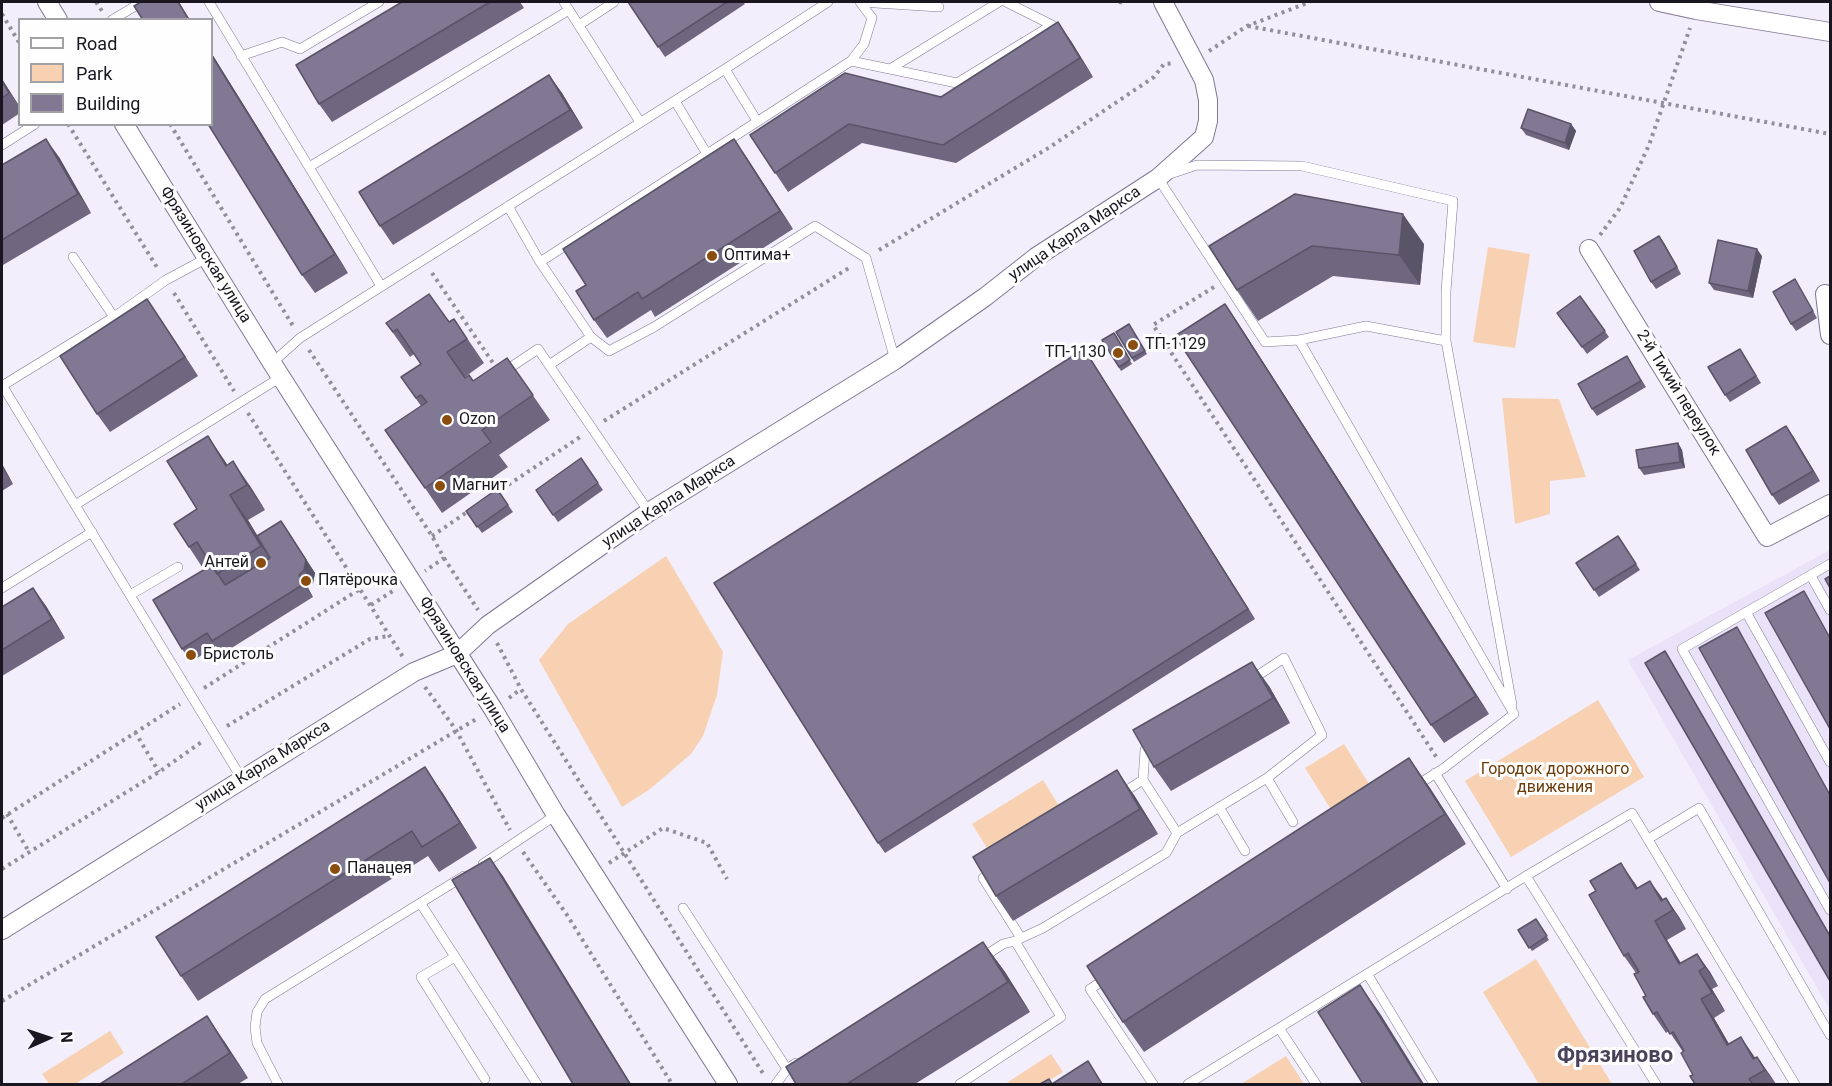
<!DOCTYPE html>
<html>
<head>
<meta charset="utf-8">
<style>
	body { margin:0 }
	#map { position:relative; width:1832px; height:1086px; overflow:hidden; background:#f2eefb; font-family:Roboto,sans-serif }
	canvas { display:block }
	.frame { position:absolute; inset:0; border:3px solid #191620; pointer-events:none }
	.legend { position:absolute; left:18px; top:18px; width:195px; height:108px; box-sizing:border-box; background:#fefefe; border:2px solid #a2a1a5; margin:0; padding:8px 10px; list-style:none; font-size:18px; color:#191620 }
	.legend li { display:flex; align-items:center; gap:12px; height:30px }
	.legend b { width:30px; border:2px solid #a2a1a5 }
	.north { position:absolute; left:18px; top:1008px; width:60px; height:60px; -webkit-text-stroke:4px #fefefe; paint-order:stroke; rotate:87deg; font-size:16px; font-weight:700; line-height:24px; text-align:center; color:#191620 }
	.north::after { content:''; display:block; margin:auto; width:21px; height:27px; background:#191620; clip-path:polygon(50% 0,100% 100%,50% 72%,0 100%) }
</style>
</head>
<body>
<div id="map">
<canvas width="1832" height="1086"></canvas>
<div class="frame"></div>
<ul class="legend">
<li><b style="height:8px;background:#fff"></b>Road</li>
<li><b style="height:16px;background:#f8d1b2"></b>Park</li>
<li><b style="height:16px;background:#817894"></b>Building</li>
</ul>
<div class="north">N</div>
</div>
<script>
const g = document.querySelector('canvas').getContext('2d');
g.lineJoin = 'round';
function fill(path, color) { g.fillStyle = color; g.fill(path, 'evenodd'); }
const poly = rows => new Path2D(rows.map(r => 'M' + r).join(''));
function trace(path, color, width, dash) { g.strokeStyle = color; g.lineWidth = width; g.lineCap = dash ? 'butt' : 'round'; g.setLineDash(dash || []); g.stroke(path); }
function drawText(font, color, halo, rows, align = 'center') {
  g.font = font + ' Roboto,sans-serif'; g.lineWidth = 6; g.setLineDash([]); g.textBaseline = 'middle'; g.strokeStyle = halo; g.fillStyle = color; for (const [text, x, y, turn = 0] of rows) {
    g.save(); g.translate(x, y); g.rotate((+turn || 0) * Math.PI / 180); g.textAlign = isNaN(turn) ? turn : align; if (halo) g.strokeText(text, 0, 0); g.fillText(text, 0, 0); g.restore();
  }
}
const built = poly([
	[1830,550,1830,1010,1628,660]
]);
const green = poly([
	[1488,247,1530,254,1515,348,1473,342],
	[1502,398,1559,399,1586,477,1550,481,1550,514,1515,524],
	[666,556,723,652,717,695,703,736,691,754,650,789,622,807,539,660,568,624],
	[1598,700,1644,777,1511,857,1465,781],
	[1344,744,1381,803,1342,827,1305,768],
	[1043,780,1061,809,990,853,972,824],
	[1536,959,1612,1084,1539,1084,1483,992],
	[110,1031,124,1053,75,1084,49,1084,42,1074],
	[1051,1054,1063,1072,1043,1084,1005,1084],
	[1286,1056,1304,1084,1241,1084]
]);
const path = poly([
	[96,2,102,11],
	[1119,2,1126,3],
	[2,14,20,44],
	[1248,26,1830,134],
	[1209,51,1247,26,1310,2],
	[68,124,158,269],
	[170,124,293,326],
	[1600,235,1620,208,1649,145,1690,28],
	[879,250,1050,147,1154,77,1164,64,1175,63],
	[432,273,493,363],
	[1214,287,1153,325,1437,758],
	[174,293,234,391],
	[309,350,432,536,444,558,425,571],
	[248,413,403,657],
	[604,421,852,266],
	[496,493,580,437],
	[432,536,470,510],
	[444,558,478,610],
	[371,605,396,589],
	[497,643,521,689,764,1075],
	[425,687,456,730,510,830],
	[204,688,360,589],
	[509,698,521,689],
	[227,726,370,639,389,636],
	[135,732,159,772],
	[7,814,29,852],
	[2,818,180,704],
	[523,852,567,915,672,1084],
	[609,863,663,828,707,843,727,879],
	[2,869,159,772,203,741],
	[2,1001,478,718]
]);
const service = poly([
	[209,2,381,286],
	[564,2,640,122],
	[860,2,939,7],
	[1006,2,1052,25],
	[112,20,142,2],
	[579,25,614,2],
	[241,56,282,42,300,49,379,2],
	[851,61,864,44,872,18,860,2],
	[725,69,757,121],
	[890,69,999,2],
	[675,101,707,154],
	[2,145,35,124],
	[309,167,569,10],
	[508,206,540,262,851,61,957,83,1052,25],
	[73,257,114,317],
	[540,262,591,337,549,365,649,512],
	[591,337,609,351,654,327,815,226,866,258,895,360],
	[1299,340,1366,326,1446,341,1446,291,1453,201,1302,166,1197,165,1158,178,1265,342,1299,340,1514,714],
	[1446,341,1512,705],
	[272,363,300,338,725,69,828,2],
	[505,371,538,349,549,365],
	[2,385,242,779],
	[2,386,114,317,166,280,207,258],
	[75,505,281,377],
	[1830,564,1682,649,1830,910],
	[1811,576,1830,610],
	[2,588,92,532],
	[130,595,178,567],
	[1746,612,1830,762],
	[1435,773,1507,889],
	[1267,778,1293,822],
	[1143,780,1145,750,1154,744],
	[1414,787,1444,768,1514,714],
	[1119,795,1143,780,1177,833],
	[1219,807,1245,851],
	[1648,839,1699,808,1830,1035],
	[483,864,556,815],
	[995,871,983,878,1021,938],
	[1526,876,1656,1084],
	[421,904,537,1084],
	[683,908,787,1069],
	[1015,941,1043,928,1166,853,1177,833,1267,778,1322,735,1284,658,1251,680],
	[455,957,421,977,485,1079],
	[1368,975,1434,1084],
	[1107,978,1090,989,1153,1084],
	[1279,1028,1316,1084],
	[278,1084,257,1043,255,1027,257,1012,265,999,464,876],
	[776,1084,787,1069,796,1063],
	[960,1084,1061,1017,1015,941,1003,944,980,959],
	[1188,1084,1526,876,1632,813,1795,1084]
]);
const minor = poly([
	[47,2,58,20],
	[1659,2,1696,10,1830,32],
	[124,124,272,363,493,709,556,815,728,1084],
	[1589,249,1767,537,1830,504],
	[1825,294,1830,335],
	[2,930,414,672,457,654,488,625,649,512,895,360,985,297,1036,257,1158,178,1204,137,1208,121,1208,100,1204,80,1163,2]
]);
const wall = poly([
	[402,2,520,2,524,8,332,122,319,104],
	[628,2,743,2,745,4,665,57],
	[1071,41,1093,77,956,163,862,143,788,192,750,135,941,97],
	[212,54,348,273,315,293,302,275,212,124],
	[549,75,562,93,583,128,393,245,380,226],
	[2,79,20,107,20,113,2,125],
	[1571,124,1576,131,1569,150,1526,135,1521,128],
	[59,157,91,213,3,265,2,263,2,165],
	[747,158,793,229,655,317,651,310,607,338,594,320],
	[1664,243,1681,274,1656,289,1651,282],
	[1424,244,1420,285,1333,276,1258,321,1237,290,1209,246],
	[1762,256,1753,298,1714,290,1709,283],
	[1795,279,1817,318,1796,331,1791,324],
	[1580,296,1609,337,1587,354,1557,313],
	[1225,304,1238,323,1489,714,1444,743,1431,725],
	[160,318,198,376,110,432,97,414],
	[454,319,484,363,465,377,465,378,473,381,507,358,550,420,499,455,508,467,442,513,425,488,421,406,401,377,421,364,414,354,410,357,386,323,449,322],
	[1129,324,1147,354,1134,362,1116,332],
	[1114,333,1132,364,1121,371,1102,340],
	[1084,349,1255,619,885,853,878,843],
	[1740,349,1761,383,1730,402,1725,395],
	[1631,363,1646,387,1597,416,1592,409],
	[1793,436,1820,481,1779,505,1772,495],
	[1678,443,1682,450,1685,468,1644,475,1639,468],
	[581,458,603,490,558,522,536,490],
	[2,464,13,484,2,491],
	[227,465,250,486,265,510,248,520,257,536,281,521,290,534,315,573,313,583,308,588,313,597,222,654,216,646,191,662,182,649,204,570,189,547,197,509],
	[497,489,513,512,482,533,466,511],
	[1618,536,1640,570,1599,597,1576,563],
	[33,588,46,606,65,638,2,676,2,607],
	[1269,686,1290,723,1171,791,1154,767],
	[1409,758,1430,788,1466,844,1144,1052,1123,1022],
	[442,792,477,848,439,872,428,856,198,1001,181,976],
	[1134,795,1158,834,1013,921,996,896],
	[1634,882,1638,888,1663,900,1666,898,1679,917,1686,929,1667,940,1681,963,1697,954,1710,972,1718,986,1712,989,1725,1011,1714,1018,1729,1044,1755,1058,1757,1057,1776,1084,1695,1084,1693,1075,1683,1052,1669,1031,1666,1033,1653,1014,1646,996,1636,973,1624,956],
	[1536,919,1549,940,1532,951,1518,930],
	[983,942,1005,972,1030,1012,915,1084,796,1084],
	[224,1041,248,1078,238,1084,100,1084]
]);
const shadedWall = poly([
	[178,2,179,2,190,20,189,20],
	[1058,22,1071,41,1093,77,1080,58],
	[212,54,348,273,335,254,212,56],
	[549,75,562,93,583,128,570,110],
	[2,79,20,108,2,81],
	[1571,124,1576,131,1569,150,1565,143],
	[46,139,59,157,91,213,78,194],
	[734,139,747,158,793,229,780,211],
	[1403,214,1424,244,1420,285,1399,255],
	[1659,236,1664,243,1681,274,1677,267],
	[1757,249,1762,256,1753,298,1748,291],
	[147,299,160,318,198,376,185,357],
	[1225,304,1238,323,1489,714,1476,696],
	[1084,349,1091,359,1255,619,1248,609],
	[1786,426,1793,436,1820,481,1813,471],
	[208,436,225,461,244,491,226,466],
	[1678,443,1682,450,1685,468,1680,462],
	[233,461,250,486,265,510,247,485],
	[2,464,13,484,2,467],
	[230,495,248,520,279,571,261,546],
	[281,521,315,573,313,583,304,570],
	[299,575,308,588,313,597,304,584],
	[33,588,46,606,65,638,52,619],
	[1252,662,1269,686,1290,723,1273,698],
	[1409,758,1430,788,1466,844,1445,814],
	[425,767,442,792,477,848,460,823],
	[1117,770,1134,795,1158,834,1140,809],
	[490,858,503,876,631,1084,630,1084],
	[1621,863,1634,882,1649,907,1636,889],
	[1650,881,1663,899,1670,912,1661,901],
	[1666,898,1679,917,1686,929,1673,910],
	[1655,921,1667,940,1692,983,1679,964],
	[983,942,1005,972,1030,1012,1008,982],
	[1697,954,1710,972,1718,986,1705,967],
	[1699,971,1712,989,1725,1011,1712,993],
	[1360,985,1381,1015,1424,1084,1422,1084],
	[1701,999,1714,1018,1740,1063,1727,1045],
	[207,1016,224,1041,248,1078,230,1053],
	[1741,1037,1754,1056,1762,1071,1753,1059],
	[1757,1057,1770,1075,1776,1084,1765,1070]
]);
const building = poly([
	[141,2,178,2,189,20,143,20,134,6,141,2],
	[402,2,490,2,319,104,296,65,402,2],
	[628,2,727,2,658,47,628,2],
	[1058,22,1080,58,943,145,849,124,775,173,750,135,845,73,941,97,1058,22],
	[212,56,335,254,302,275,208,124,212,124,212,56],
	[549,75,570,110,380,226,359,192,549,75],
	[2,81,9,93,2,98,2,81],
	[1528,109,1571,124,1565,143,1521,128,1528,109],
	[46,139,78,194,2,240,2,165,46,139],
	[734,139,780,211,642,299,638,292,594,320,576,291,586,285,563,249,734,139],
	[1295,194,1403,214,1399,255,1312,246,1237,290,1209,246,1295,194],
	[1659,236,1677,267,1651,282,1634,251,1659,236],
	[1718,240,1757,249,1748,291,1709,283,1718,240],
	[1795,279,1813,311,1791,324,1773,292,1795,279],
	[429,294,449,322,454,319,467,339,447,352,465,378,469,375,473,381,507,358,533,395,482,430,491,442,425,488,385,430,427,402,421,395,416,398,401,377,421,364,397,329,393,332,386,323,429,294],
	[1580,296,1605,331,1582,347,1557,313,1580,296],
	[147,299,185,357,97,414,60,356,147,299],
	[1225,304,1476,696,1431,725,1175,336,1225,304],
	[1129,324,1145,351,1132,358,1116,332,1129,324],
	[1114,333,1130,360,1119,367,1102,340,1114,333],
	[1084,349,1248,609,878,843,714,583,1084,349],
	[1740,349,1756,376,1725,395,1708,367,1740,349],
	[1627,356,1641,381,1592,409,1578,384,1627,356],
	[1786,426,1813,471,1772,495,1746,450,1786,426],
	[208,436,226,466,233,461,247,485,230,495,261,546,217,574,197,542,189,547,174,524,197,509,167,461,208,436],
	[1678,443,1680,462,1639,468,1636,450,1678,443],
	[581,458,598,483,553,515,536,490,581,458],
	[497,489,508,505,477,527,466,511,497,489],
	[281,521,306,560,304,570,299,575,304,584,212,641,207,633,182,649,153,600,212,565,225,585,270,558,257,536,281,521],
	[1618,536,1636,564,1594,590,1576,563,1618,536],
	[1830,576,1830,588,1825,579,1830,576],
	[33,588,52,619,2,650,2,607,33,588],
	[1804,591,1830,638,1830,729,1765,613,1804,591],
	[1737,627,1830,795,1830,883,1699,648,1737,627],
	[1665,651,1830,936,1830,981,1645,663,1665,651],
	[1252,662,1273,698,1154,767,1133,730,1252,662],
	[1409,758,1445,814,1123,1022,1087,966,1409,758],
	[425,767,460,823,422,847,412,831,181,976,156,937,425,767],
	[1117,770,1140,809,996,896,973,857,1117,770],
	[490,858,630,1084,573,1084,452,880,490,858],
	[1621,863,1636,889,1650,881,1661,901,1666,898,1673,910,1655,921,1679,964,1697,954,1705,967,1699,971,1712,993,1701,999,1727,1045,1741,1037,1753,1059,1757,1057,1765,1070,1749,1079,1753,1084,1695,1084,1690,1076,1693,1075,1681,1053,1684,1051,1673,1032,1670,1034,1657,1012,1653,1014,1643,997,1646,996,1634,974,1639,972,1628,953,1624,956,1589,895,1596,891,1590,881,1621,863],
	[1536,919,1547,936,1529,948,1518,930,1536,919],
	[983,942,1008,982,847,1084,796,1084,786,1067,983,942],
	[1360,985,1422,1084,1363,1084,1318,1012,1360,985],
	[207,1016,230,1053,182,1084,100,1084,207,1016],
	[1088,1061,1102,1084,1040,1084,1049,1079,1052,1084,1088,1061]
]);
const markers = [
	[712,256,6,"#8a4d0d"],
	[1133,345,6,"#8a4d0d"],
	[1118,353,6,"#8a4d0d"],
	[447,420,6,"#8a4d0d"],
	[440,486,6,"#8a4d0d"],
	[261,563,6,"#8a4d0d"],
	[306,581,6,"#8a4d0d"],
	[191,655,6,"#8a4d0d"],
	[335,869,6,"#8a4d0d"]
];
const streetNames = [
	["улица Карла Маркса",1075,234,-34],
	["Фрязиновская улица",205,255,58],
	["2-й Тихий переулок",1678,393,58],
	["улица Карла Маркса",669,502,-33],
	["Фрязиновская улица",464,665,58],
	["улица Карла Маркса",263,766,-32]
];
const poiNames = [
	["Оптима+",724,256],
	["ТП-1129",1145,345],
	["ТП-1130",1106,353,"right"],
	["Ozon",459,420],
	["Магнит",452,486],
	["Антей",249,563,"right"],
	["Пятёрочка",318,581],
	["Бристоль",203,655],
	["Панацея",347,869]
];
const parkNames = [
	["Городок дорожного",1555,770],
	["движения",1555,788]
];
const districtNames = [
	["Фрязиново",1615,1056]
];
fill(built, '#e9e2f9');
fill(green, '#f8d1b2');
trace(service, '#817895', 10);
trace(minor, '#817895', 20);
trace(path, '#928e9a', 4, [3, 4.5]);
trace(service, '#fff', 9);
trace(minor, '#fff', 18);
fill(wall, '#6f677f');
fill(shadedWall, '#5a5468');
fill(building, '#817894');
trace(building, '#5a5468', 1.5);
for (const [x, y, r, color] of markers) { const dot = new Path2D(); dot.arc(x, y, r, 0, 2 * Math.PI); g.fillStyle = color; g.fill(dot); trace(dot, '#fefefe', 2); }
drawText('16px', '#191620', '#fefefe', streetNames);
drawText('16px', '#191620', '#fefefe', poiNames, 'left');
drawText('16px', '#6b3b08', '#fefefe', parkNames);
drawText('bold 22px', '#4a425b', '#fefefe', districtNames);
</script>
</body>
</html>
